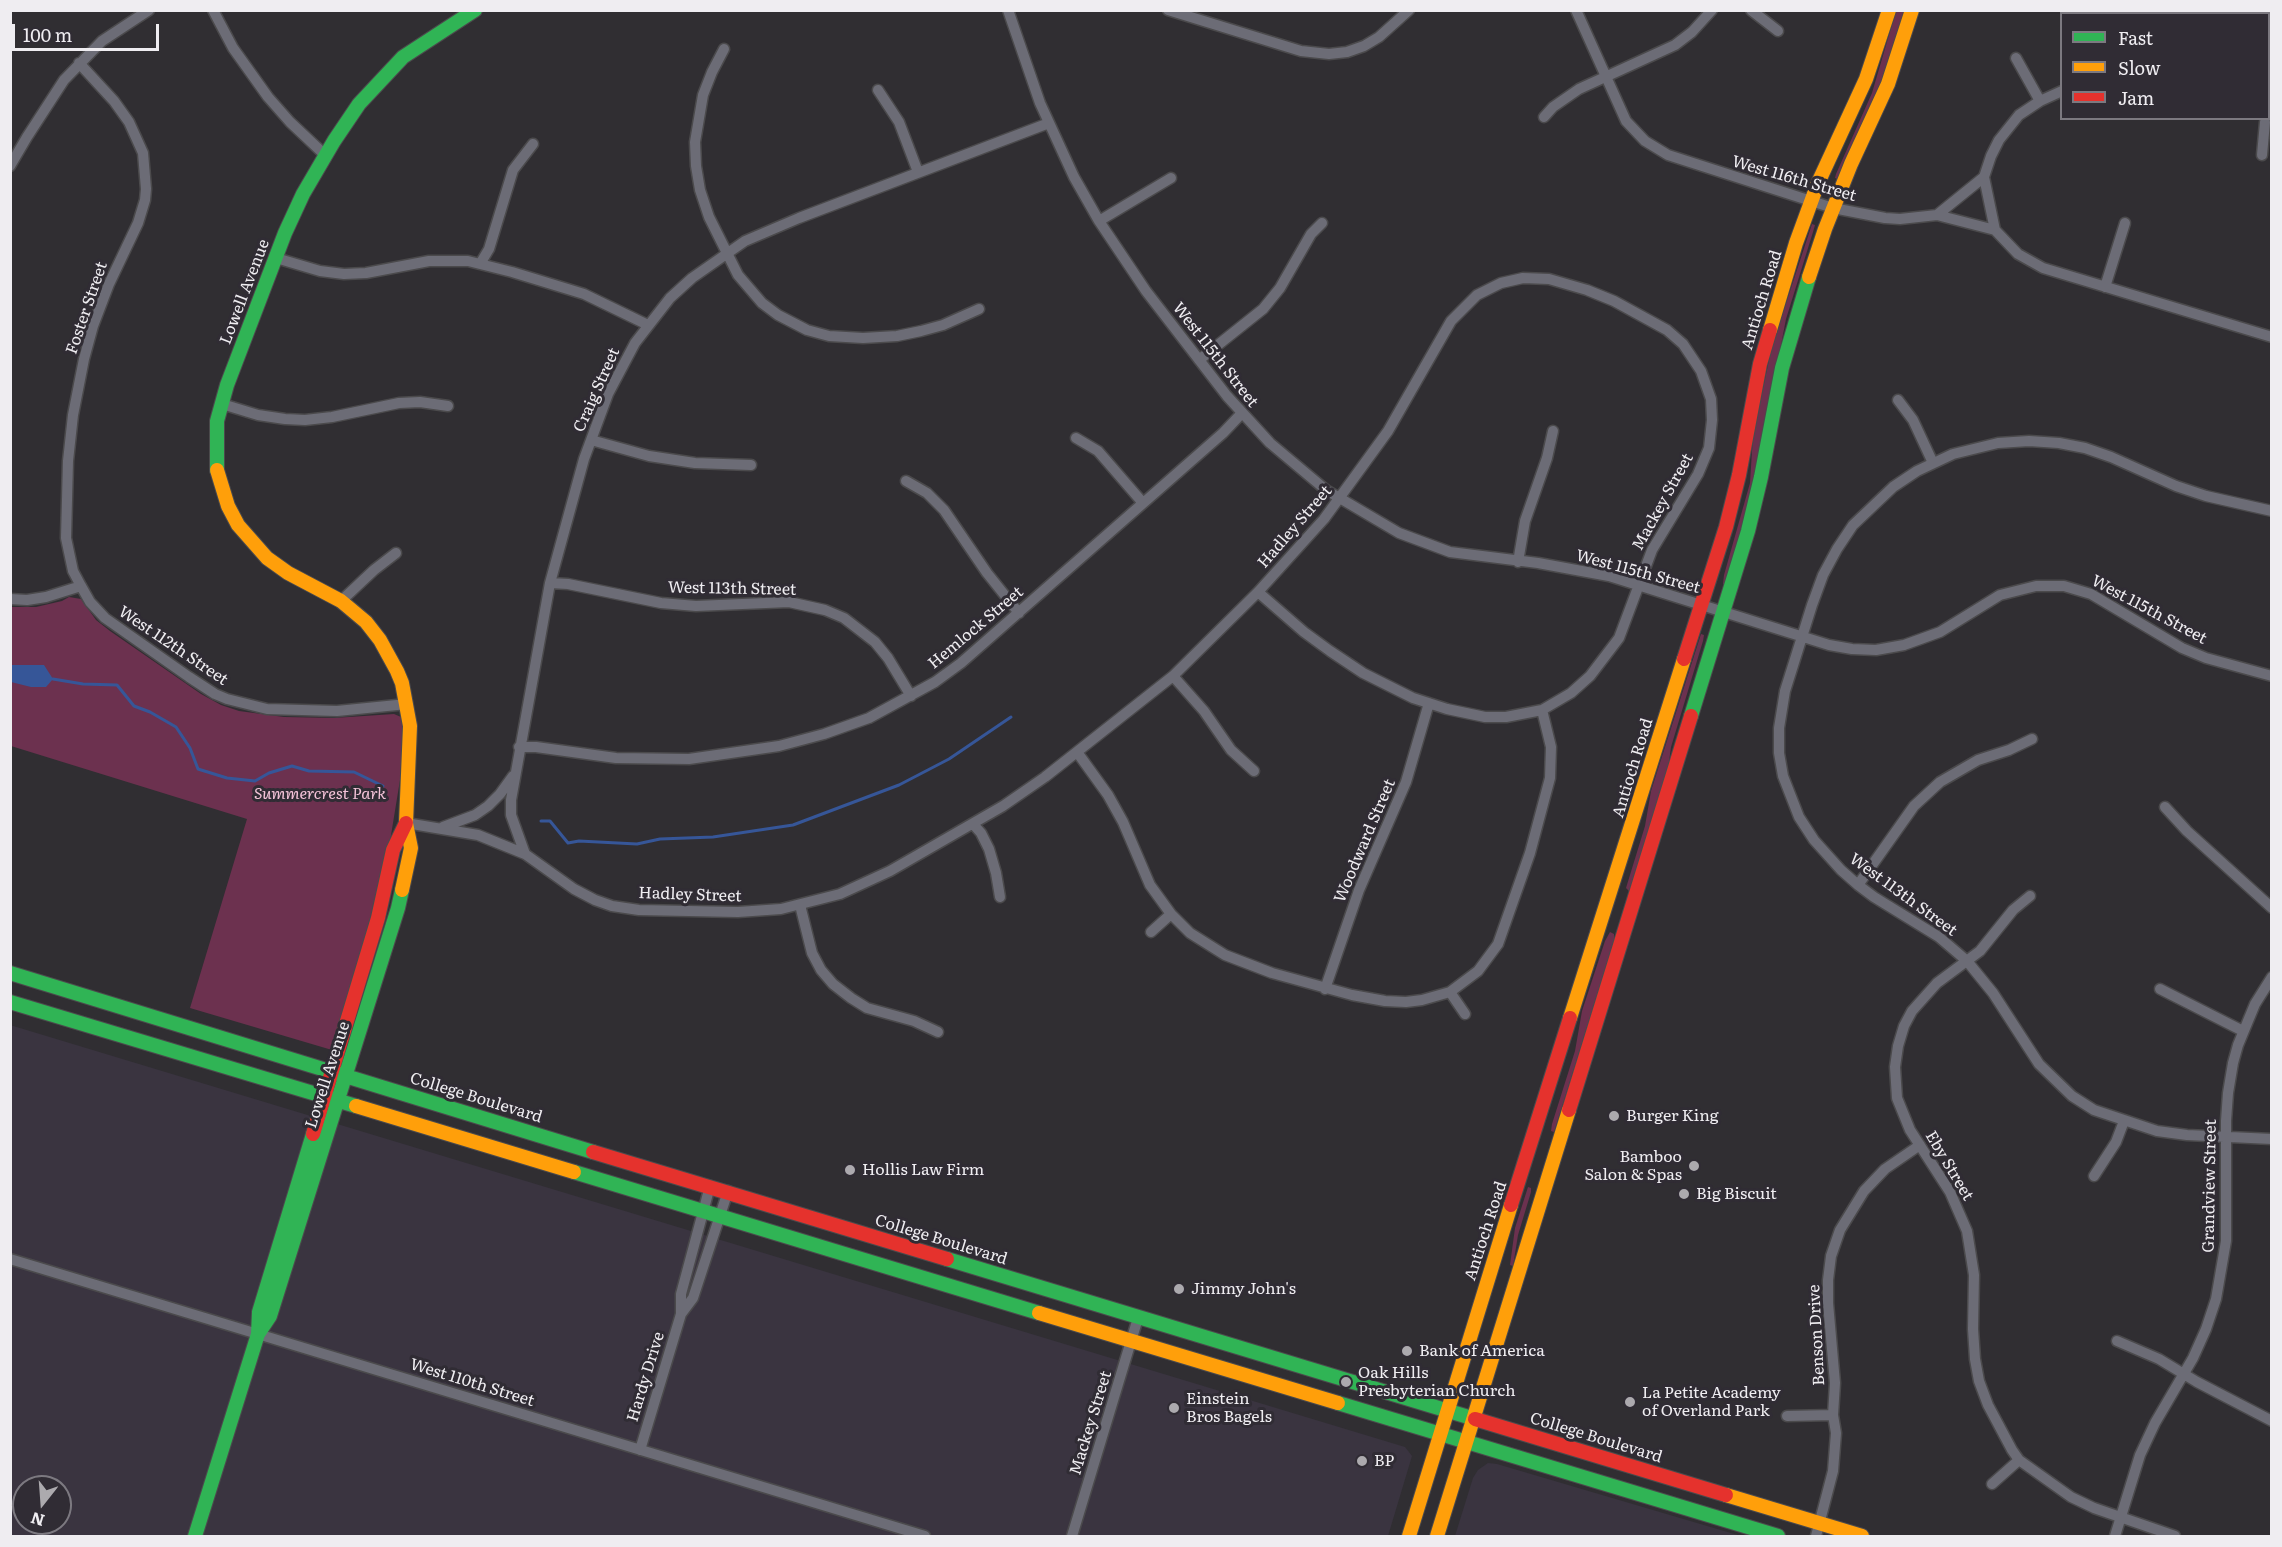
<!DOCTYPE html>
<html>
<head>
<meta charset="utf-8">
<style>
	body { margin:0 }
	#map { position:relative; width:2282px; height:1547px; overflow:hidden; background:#302e32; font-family:Literata,serif }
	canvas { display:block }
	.frame { position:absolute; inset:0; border:12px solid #efedf1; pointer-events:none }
	.legend { position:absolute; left:2060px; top:12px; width:210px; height:108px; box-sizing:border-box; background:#302c34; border:2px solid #7c7980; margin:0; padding:8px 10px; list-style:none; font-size:18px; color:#efedf1 }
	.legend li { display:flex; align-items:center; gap:12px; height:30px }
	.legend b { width:30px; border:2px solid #7c7980 }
	.north { position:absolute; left:12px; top:1475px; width:60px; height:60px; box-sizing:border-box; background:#302c34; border:2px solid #7c7980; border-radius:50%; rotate:197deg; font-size:16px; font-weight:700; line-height:24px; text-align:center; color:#efedf1 }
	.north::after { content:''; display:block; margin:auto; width:21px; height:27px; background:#acaaae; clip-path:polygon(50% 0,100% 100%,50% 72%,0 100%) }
	.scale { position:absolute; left:12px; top:24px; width:147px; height:27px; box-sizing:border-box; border:3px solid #efedf1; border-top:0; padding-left:8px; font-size:18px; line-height:21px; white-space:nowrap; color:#efedf1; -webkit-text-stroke:4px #302c34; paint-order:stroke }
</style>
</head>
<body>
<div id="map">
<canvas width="2282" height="1547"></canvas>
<div class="frame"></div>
<ul class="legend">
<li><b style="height:8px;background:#30b455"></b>Fast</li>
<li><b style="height:8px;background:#ff9f0a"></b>Slow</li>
<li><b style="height:8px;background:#e5322d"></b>Jam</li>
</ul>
<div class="north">N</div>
<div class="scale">100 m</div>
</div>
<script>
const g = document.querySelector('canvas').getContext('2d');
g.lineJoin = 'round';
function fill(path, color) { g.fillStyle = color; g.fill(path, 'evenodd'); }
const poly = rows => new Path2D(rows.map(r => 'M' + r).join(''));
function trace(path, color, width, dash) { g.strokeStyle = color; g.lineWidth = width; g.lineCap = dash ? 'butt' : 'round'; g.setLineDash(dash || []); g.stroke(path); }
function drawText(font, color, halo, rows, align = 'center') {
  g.font = font + ' Literata,serif'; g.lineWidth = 6; g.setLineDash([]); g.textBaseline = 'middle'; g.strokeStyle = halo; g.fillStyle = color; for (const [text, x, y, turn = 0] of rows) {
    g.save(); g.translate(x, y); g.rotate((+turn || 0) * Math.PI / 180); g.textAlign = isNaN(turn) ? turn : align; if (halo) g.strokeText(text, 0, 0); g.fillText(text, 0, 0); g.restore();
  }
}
const built = poly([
	[10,1025,1405,1447,1412,1456,1388,1536,11,1536],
	[24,1487,60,1487,60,1523,24,1523],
	[1488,1463,1497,1464,1741,1536,1455,1536,1473,1478,1478,1470]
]);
const green = poly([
	[1896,11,1907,11,1882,86,1838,179,1835,178,1836,174,1872,93],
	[1812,224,1815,225,1813,232,1786,319,1753,490,1725,585,1723,584,1724,575,1750,483,1753,435,1772,346],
	[69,597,81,599,96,620,110,631,201,694,221,705,239,711,284,717,334,718,394,714,401,717,404,722,400,780,385,872,332,1050,190,1008,247,819,11,746,10,607,36,607,62,601],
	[1701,634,1704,635,1703,641,1671,747,1668,769,1629,891,1626,888,1645,826,1651,791],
	[1610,932,1614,934,1614,941,1554,1132,1551,1131,1552,1124,1575,1051,1582,1011,1605,941],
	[1528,1187,1531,1188,1531,1192,1518,1235,1513,1266,1510,1265,1515,1228]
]);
const water = poly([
	[11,665,44,665,53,679,46,687,31,687,11,682]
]);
const stream = poly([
	[53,679,83,684,117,685,134,706,150,712,176,727,190,748,198,769,227,778,255,781,269,773,292,766,309,771,354,772,383,786],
	[541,821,550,821,568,843,579,841,637,844,660,839,713,837,793,825,899,785,949,759,1011,717]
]);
const street = poly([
	[213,10,233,48,268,97,290,122,325,155],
	[1008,10,1040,103,1074,177,1099,221,1146,291,1227,396,1270,443,1326,490,1399,533,1450,552,1538,563,1609,576,1829,645,1852,649,1876,650,1904,645,1940,632,2000,595,2036,586,2064,586,2091,594,2182,648,2206,658,2272,676],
	[1168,10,1301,51,1329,54,1347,52,1364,46,1379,37,1409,10],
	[1576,10,1626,121,1645,141,1668,155,1833,208,1885,218,1900,219,1937,215,1995,230,2018,254,2043,268,2272,337],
	[1751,10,1778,31],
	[724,49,712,72,703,95,695,142,696,166,700,190,709,217,738,275,762,303,778,315,807,330,829,336,863,338,897,336,921,331,943,325,979,309],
	[2016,58,2040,101],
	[79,63,114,101,129,122,143,153,146,189,145,200,138,223,109,284,93,326,84,359,73,415,68,461,66,538,73,571,81,586,90,602,105,618,189,677,215,694,227,699,267,709,337,711,407,704],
	[878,90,899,122,918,172],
	[1544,117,1553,107,1579,89,1675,45,1692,32,1712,10],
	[2262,155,2265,122],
	[10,166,27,137,64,80,102,41,149,10],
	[1937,215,1984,177],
	[1099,221,1171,178],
	[1995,230,1984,177,1991,156,1999,140,2019,115,2040,101,2062,91],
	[276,258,320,271,344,274,366,273,429,261,468,261,512,272,584,294,648,325],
	[480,264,489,249,513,170,533,144],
	[2105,287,2125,223],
	[1199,360,1263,309,1280,288,1311,234,1322,223],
	[1898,400,1913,420,1933,463],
	[222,404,258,415,285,419,305,420,332,417,399,403,420,402,448,406],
	[1076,438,1098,451,1143,503],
	[591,440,649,456,695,463,751,465],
	[906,481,927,493,944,510,987,573,1019,613],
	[2272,511,2206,496,2176,486,2111,457,2085,448,2059,443,2029,441,1998,443,1953,454,1917,471,1893,487,1853,525,1837,549,1823,575,1812,605,1785,691,1779,728,1779,753,1783,776,1799,817,1814,840,1841,870,1858,885,1874,897,1939,937,1967,961,1993,993,2039,1064,2072,1096,2094,1110,2157,1131,2187,1135,2272,1139],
	[1518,562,1525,521,1547,458,1553,431],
	[550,583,568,584,661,603,696,606,789,602,825,610,844,618,875,642,888,658,911,696],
	[10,599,27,600,46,597,81,586],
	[341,601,374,570,396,553],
	[1173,676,1204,711,1231,750,1254,771],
	[519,747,536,747,616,758,689,759,779,746,824,734,869,718,935,682,961,663,1223,433,1242,413],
	[1077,752,1108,795,1123,822,1150,885,1171,914,1190,933,1225,955,1272,973,1352,995,1385,1001,1406,1002,1422,1000,1450,992,1478,971,1498,944,1530,853,1550,778,1551,747,1542,710],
	[2165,807,2187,831,2272,908],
	[406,823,478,835,525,854,574,889,595,900,612,906,639,910,738,912,781,909,840,894,890,871,1003,806,1045,777,1173,676,1258,592,1324,519,1388,431,1451,321,1477,295,1501,283,1523,278,1549,279,1587,290,1614,301,1667,330,1683,344,1701,371,1711,399,1712,420,1709,448,1698,474,1652,550,1619,638,1590,676,1571,693,1542,710,1506,717,1485,717,1447,709,1413,698,1363,673,1330,651,1304,632,1258,592],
	[973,824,981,833,989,849,996,873,1000,897],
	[443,827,475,815,488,806,500,794,513,776],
	[525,854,511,815,511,800,550,583,584,459,608,394,635,343,670,298,692,278,745,241,799,218,1049,123],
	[1858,885,1914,806,1940,782,1978,760,2009,750,2032,739],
	[2030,896,2013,910,1980,951,1937,983,1912,1011,1904,1026,1898,1046,1895,1067,1897,1098,1910,1130,1950,1192,1967,1231,1974,1275,1973,1329,1975,1359,1979,1381,1988,1405,2012,1450,2019,1460,2071,1497,2094,1508,2175,1536],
	[800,905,812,953,821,970,833,984,851,998,867,1008,914,1021,938,1032],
	[1151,932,1171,914],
	[1325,989,1359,890,1406,782,1429,703],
	[2160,989,2243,1031],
	[1450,992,1465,1014],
	[2094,1176,2116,1142,2124,1121],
	[10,1259,925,1536],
	[681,1314,693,1298,728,1191],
	[2117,1341,2159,1359,2197,1382,2272,1421],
	[1787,1416,1833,1415],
	[640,1450,681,1314,681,1294,710,1186],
	[1992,1484,2019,1460],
	[1072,1536,1138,1318],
	[1816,1536,1833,1471,1836,1433,1833,1415,1835,1383,1828,1303,1828,1280,1831,1256,1840,1230,1864,1191,1885,1169,1920,1145],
	[2115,1536,2140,1455,2155,1423,2193,1358,2206,1329,2216,1299,2226,1241,2226,1121,2228,1093,2233,1063,2238,1045,2255,1004,2272,977]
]);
const fast = poly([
	[217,470,217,421,227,385,285,233,303,194,334,141,359,104,403,57,475,10],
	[1691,716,1748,531,1761,477,1782,368,1809,277],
	[10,973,593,1152],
	[10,1002,356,1106],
	[574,1172,1039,1313],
	[947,1259,1475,1419],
	[258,1334,270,1316,398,908,402,890],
	[1338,1403,1778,1536],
	[195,1536,258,1334,259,1312,313,1134]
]);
const slow = poly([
	[1809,277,1825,229,1851,164,1888,84,1912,10],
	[1770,330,1796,243,1818,183,1866,79,1889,10],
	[217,470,228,506,238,525,267,558,288,573,341,601,366,622,380,640,397,671,402,683,410,726,406,823,411,848,402,890],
	[1570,1018,1684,659],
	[356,1106,574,1172],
	[1039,1313,1338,1403],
	[1726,1495,1862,1536],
	[1409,1536,1511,1205],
	[1437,1536,1569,1110]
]);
const jam = poly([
	[1684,659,1726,527,1739,475,1760,364,1770,330],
	[1569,1110,1691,716],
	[313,1134,378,918,393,850,406,823],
	[593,1152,947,1259],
	[1511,1205,1570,1018],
	[1475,1419,1726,1495]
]);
const markers = [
	[1614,1116,6,"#acaaae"],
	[1694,1166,6,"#acaaae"],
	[850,1170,6,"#acaaae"],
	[1684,1194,6,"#acaaae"],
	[1179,1289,6,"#acaaae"],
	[1407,1351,6,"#acaaae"],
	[1346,1382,6,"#acaaae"],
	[1630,1402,6,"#acaaae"],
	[1174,1408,6,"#acaaae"],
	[1362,1461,6,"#acaaae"]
];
const streetNames = [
	["West 116th Street",1794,179,16],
	["Lowell Avenue",245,292,-69],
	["Antioch Road",1762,300,-73],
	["Foster Street",87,308,-71],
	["West 115th Street",1215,355,52],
	["Craig Street",597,390,-66],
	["Mackey Street",1663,502,-61],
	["Hadley Street",1295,527,-49],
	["West 115th Street",1638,572,15],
	["West 113th Street",732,589,1],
	["West 115th Street",2149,610,28],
	["Hemlock Street",976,628,-40],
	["West 112th Street",173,646,34],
	["Antioch Road",1633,768,-73],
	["Woodward Street",1365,841,-67],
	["Hadley Street",690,895,2],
	["West 113th Street",1903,895,36],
	["Lowell Avenue",328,1075,-72],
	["College Boulevard",476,1098,17],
	["Eby Street",1949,1166,59],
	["Grandview Street",2210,1186,-89],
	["Antioch Road",1486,1231,-72],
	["College Boulevard",941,1240,17],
	["Benson Drive",1817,1335,-93],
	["Hardy Drive",646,1377,-73],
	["West 110th Street",472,1383,17],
	["Mackey Street",1091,1423,-73],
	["College Boulevard",1596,1438,17]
];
const parkNames = [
	["Summercrest Park",320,794]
];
const poiNames = [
	["Burger King",1626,1116],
	["Bamboo",1682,1157,"right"],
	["Salon & Spas",1682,1175,"right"],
	["Hollis Law Firm",862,1170],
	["Big Biscuit",1696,1194],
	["Jimmy John's",1191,1289],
	["Bank of America",1419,1351],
	["Oak Hills",1358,1373],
	["Presbyterian Church",1358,1391],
	["La Petite Academy",1642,1393],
	["of Overland Park",1642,1411],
	["Einstein",1186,1399],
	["Bros Bagels",1186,1417],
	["BP",1374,1461]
];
fill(built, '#3a3440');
fill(green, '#6c314f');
fill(water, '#365698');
trace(stream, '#365698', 3);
trace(street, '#4b4a4c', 13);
trace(fast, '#4b4a4c', 16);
trace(slow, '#4b4a4c', 16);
trace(jam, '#4b4a4c', 16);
trace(street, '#6c6c76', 10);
trace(fast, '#30b455', 14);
trace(slow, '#ff9f0a', 14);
trace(jam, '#e5322d', 14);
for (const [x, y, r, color] of markers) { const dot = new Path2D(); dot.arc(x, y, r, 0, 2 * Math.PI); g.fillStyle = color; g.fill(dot); trace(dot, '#302c34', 2); }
drawText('16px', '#efedf1', '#302c34', streetNames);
drawText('italic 16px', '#f4c3d8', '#302c34', parkNames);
drawText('16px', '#efedf1', '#302c34', poiNames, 'left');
</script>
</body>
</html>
